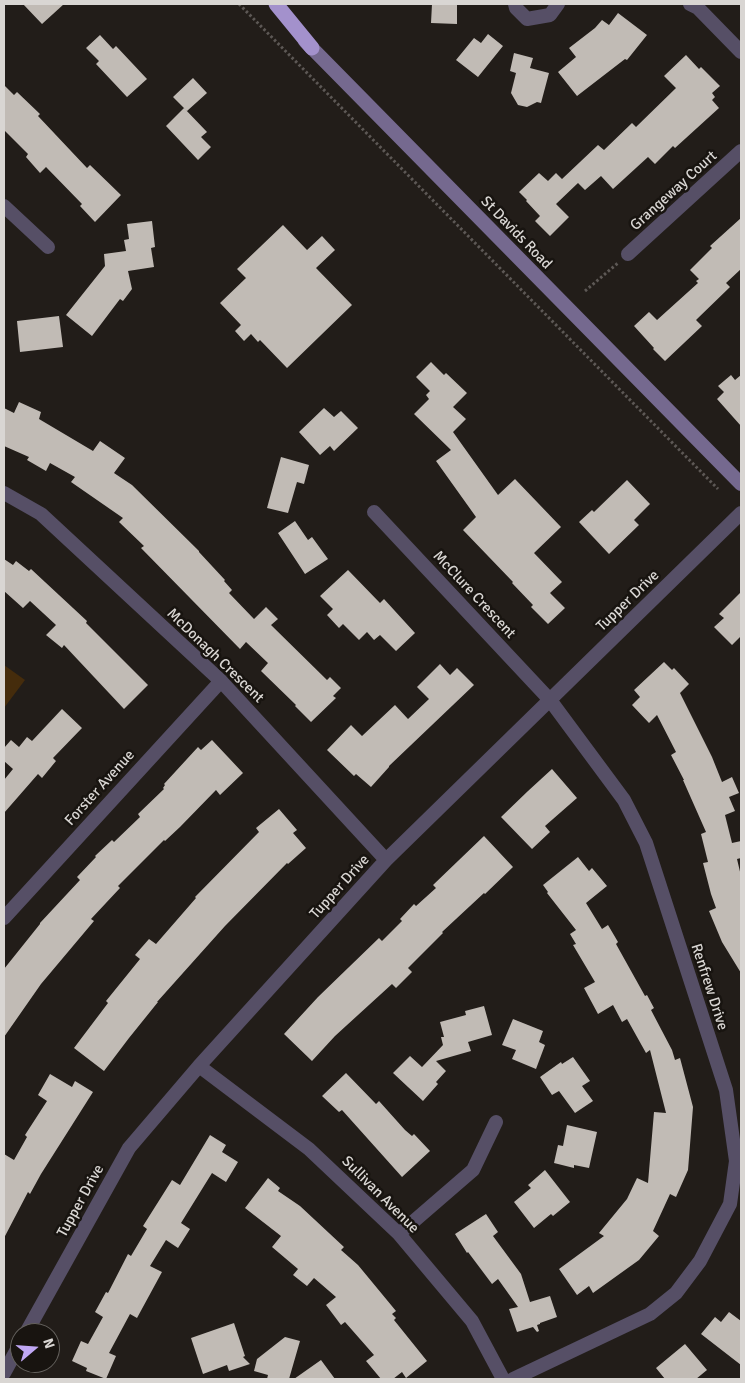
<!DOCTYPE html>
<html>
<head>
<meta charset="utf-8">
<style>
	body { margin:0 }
	#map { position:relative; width:745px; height:1383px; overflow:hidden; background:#221d19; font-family:Signika,sans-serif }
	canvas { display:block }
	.frame { position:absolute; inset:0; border:5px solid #d9d6d3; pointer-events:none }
	.north { position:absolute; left:10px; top:1323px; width:50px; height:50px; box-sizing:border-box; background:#181410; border:1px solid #65625e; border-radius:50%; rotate:72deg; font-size:14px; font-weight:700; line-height:20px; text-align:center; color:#d9d6d3 }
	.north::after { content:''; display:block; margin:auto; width:18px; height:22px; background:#c0a8f4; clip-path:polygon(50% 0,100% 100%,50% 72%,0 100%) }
</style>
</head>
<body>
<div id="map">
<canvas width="745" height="1383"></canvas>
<div class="frame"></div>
<div class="north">N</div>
</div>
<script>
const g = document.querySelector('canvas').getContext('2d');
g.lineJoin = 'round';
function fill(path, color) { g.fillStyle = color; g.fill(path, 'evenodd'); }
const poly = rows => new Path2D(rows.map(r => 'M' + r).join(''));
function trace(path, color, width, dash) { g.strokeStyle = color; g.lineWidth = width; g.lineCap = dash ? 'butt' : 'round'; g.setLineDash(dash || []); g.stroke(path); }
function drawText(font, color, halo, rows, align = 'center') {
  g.font = font + ' Signika,sans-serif'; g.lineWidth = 5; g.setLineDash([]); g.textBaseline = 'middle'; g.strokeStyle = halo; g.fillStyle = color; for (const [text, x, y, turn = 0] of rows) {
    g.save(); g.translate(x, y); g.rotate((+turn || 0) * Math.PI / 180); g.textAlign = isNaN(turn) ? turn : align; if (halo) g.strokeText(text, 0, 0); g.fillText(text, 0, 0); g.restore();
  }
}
const green = poly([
	[4,665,25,680,4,708]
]);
const building = poly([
	[23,4,64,4,42,24],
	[432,4,457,4,457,24,431,23],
	[618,13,647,35,627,60,625,59,577,96,558,72,576,57,569,48,595,28,602,20,609,25],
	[488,34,503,46,478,77,456,60,474,38,481,43],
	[100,35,113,49,116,46,147,79,127,97,96,64,99,61,86,48],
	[514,53,533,58,530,68,549,73,541,103,537,102,527,107,518,105,511,93,516,73,510,71],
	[686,55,699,69,701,67,720,86,712,93,715,97,712,100,719,108,675,148,673,146,655,164,648,157,613,189,601,176,585,190,578,183,556,204,569,217,550,236,535,221,540,216,526,201,527,200,519,192,539,173,548,181,556,173,562,179,598,145,604,150,632,123,636,127,676,88,664,76],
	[193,78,207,93,187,111,173,97],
	[4,85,14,95,17,92,40,114,38,116,87,168,90,165,121,195,95,222,80,206,82,204,46,167,40,173,26,157,28,154,4,130],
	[184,108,207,132,201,137,211,147,198,160,166,126],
	[741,218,741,269,726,283,730,287,696,320,702,326,665,361,653,349,654,348,634,326,649,312,657,320,698,283,696,281,699,279,690,270,712,248,710,246],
	[152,221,155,247,151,248,154,267,128,271,132,289,123,301,120,299,92,336,66,315,105,266,104,254,126,251,124,240,129,239,127,224],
	[283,225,307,250,322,236,335,250,316,268,352,305,287,368,260,340,258,342,251,334,244,341,235,331,241,325,220,303,246,278,237,269],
	[59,316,63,347,20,352,17,321],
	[431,362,444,375,446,373,467,393,453,407,466,419,453,432,498,495,515,479,561,527,534,553,562,582,550,593,565,608,548,624,531,607,533,605,512,583,513,582,463,530,476,517,436,461,451,450,414,414,429,399,426,395,430,391,416,377],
	[731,375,735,380,741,375,741,426,717,399,724,392,718,386],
	[19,402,41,412,39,419,93,451,100,441,125,458,114,473,132,485,199,551,199,552,225,580,224,581,232,590,229,593,254,619,266,607,278,619,271,625,327,680,330,677,341,688,333,696,336,698,311,722,295,706,296,705,261,671,268,663,246,642,240,649,141,548,144,546,119,522,123,518,71,482,75,477,50,463,46,471,27,460,29,457,4,446,4,408,14,413],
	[324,408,334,417,341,411,358,428,334,451,330,446,320,455,299,432],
	[281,457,309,465,304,484,297,482,288,513,267,508],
	[627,480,650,504,634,520,639,525,609,554,579,522,592,510,594,512],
	[295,521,308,540,312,537,328,559,305,574,278,533],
	[4,559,13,565,16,561,29,571,31,569,87,621,86,623,148,685,124,709,64,645,62,648,46,635,56,625,30,601,23,608,4,591],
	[348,570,380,603,384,599,415,633,396,651,380,635,374,640,367,632,359,640,343,624,339,628,327,615,333,609,320,596],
	[741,592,741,636,732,645,714,627,724,618,719,614],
	[664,662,672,670,674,668,689,684,680,693,712,757,722,782,732,777,739,793,729,797,735,811,725,815,732,843,741,841,741,858,737,859,741,876,741,973,722,942,709,911,716,908,711,894,703,863,708,862,701,834,706,832,683,780,684,780,671,755,676,752,657,715,649,723,632,705,640,697,634,690],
	[440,664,450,675,457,668,474,685,389,766,389,767,371,787,356,774,354,776,327,750,351,725,362,736,395,705,408,719,429,699,417,687],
	[62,709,82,728,53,758,56,761,42,778,38,774,4,813,4,780,13,769,4,761,4,748,11,740,19,747,27,737,32,741],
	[212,740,243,773,220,795,216,790,180,827,165,841,164,840,118,886,120,888,91,919,94,921,41,984,4,1037,4,969,40,924,40,923,80,880,77,877,96,857,95,856,112,840,114,842,140,817,138,814,164,789,163,788,165,785,164,784,198,747,201,750],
	[552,769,577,798,545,826,550,832,532,849,501,817,528,791],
	[279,809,297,830,293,833,306,848,288,864,287,863,225,926,157,1002,158,1002,129,1038,104,1071,74,1048,108,1003,106,1001,140,959,135,955,149,939,156,944,196,898,195,897,259,832,256,828],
	[484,836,513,867,485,894,484,893,442,932,443,933,408,968,412,972,396,988,392,984,335,1036,312,1061,284,1034,318,997,379,938,382,941,402,921,400,919,414,904,416,906,436,888,433,885],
	[578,857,589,871,592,868,607,886,586,903,602,929,608,925,618,942,616,944,645,996,647,995,654,1008,651,1010,672,1050,675,1060,680,1058,693,1107,688,1170,676,1197,670,1194,653,1231,659,1236,639,1260,593,1293,589,1286,577,1295,559,1269,604,1236,599,1233,627,1199,637,1178,648,1183,654,1112,666,1113,650,1050,646,1053,627,1019,622,1022,613,1005,598,1014,584,988,595,982,573,945,576,944,570,934,576,930,547,893,548,892,543,885],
	[484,1006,492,1035,468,1042,471,1051,436,1061,446,1071,436,1082,438,1084,423,1101,393,1073,410,1056,422,1067,443,1045,441,1037,444,1037,440,1022,466,1015,465,1011],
	[513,1019,543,1031,539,1042,545,1045,536,1069,512,1059,516,1050,502,1045],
	[573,1057,590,1081,582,1086,593,1101,575,1113,559,1091,552,1095,540,1077,561,1062,562,1064],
	[346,1073,376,1104,379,1101,405,1130,412,1136,414,1134,430,1151,402,1177,342,1110,339,1112,322,1096],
	[50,1074,72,1087,75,1081,93,1092,41,1174,30,1194,28,1192,4,1238,4,1154,14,1160,27,1137,25,1135,47,1101,38,1095],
	[567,1125,597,1132,589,1168,574,1165,574,1168,554,1163,558,1145,563,1146],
	[210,1135,226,1145,222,1152,238,1162,226,1182,212,1173,181,1223,190,1229,178,1248,166,1240,150,1266,162,1272,137,1318,130,1314,109,1353,116,1356,106,1379,86,1371,87,1368,72,1361,81,1341,88,1344,103,1317,95,1312,106,1292,108,1293,128,1254,131,1256,147,1229,143,1226,172,1180,180,1185],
	[545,1170,570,1202,553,1216,551,1214,534,1228,514,1202,531,1188,528,1185],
	[268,1178,280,1188,278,1191,300,1206,344,1247,341,1250,358,1265,396,1311,392,1314,396,1318,394,1320,427,1361,406,1378,402,1372,393,1379,381,1379,366,1361,374,1355,345,1322,341,1325,326,1305,336,1297,314,1278,307,1286,293,1275,298,1269,272,1247,281,1236,245,1208],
	[486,1214,498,1232,493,1236,521,1274,530,1302,550,1296,557,1317,540,1323,540,1324,537,1325,539,1331,537,1332,533,1327,517,1332,509,1309,518,1307,498,1279,492,1284,468,1252,467,1253,455,1234],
	[729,1312,741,1321,741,1365,701,1334,715,1317,721,1322],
	[234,1323,245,1356,243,1357,250,1364,229,1371,227,1365,203,1374,191,1338],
	[285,1337,300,1341,289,1379,267,1379,268,1375,254,1371,257,1359],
	[685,1344,707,1370,696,1379,665,1379,656,1368],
	[321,1360,335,1379,294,1379]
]);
const path = poly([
	[239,4,718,489],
	[585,291,618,263]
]);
const minor = poly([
	[515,4,516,8,527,19,550,15,558,4],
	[690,4,698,8,741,52],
	[4,206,48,247],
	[628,254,741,151],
	[4,493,41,514,221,681,386,860],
	[374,512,550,700,624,800,646,843,726,1090,736,1161,730,1204,700,1261,676,1293,650,1314,513,1379],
	[4,918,221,681],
	[199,1066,309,1149,399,1234,472,1321,503,1379],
	[399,1234,473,1170,496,1122],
	[26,1333,129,1148,199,1066,386,860,741,513],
	[4,1373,20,1344]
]);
const secondary = poly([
	[305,41,741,484]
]);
const motorway = poly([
	[276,4,312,48]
]);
const streetNames = [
	["Grangeway Court",674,191,-42],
	["St Davids Road",516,233,46],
	["McClure Crescent",474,595,47],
	["Tupper Drive",628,601,-44],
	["McDonagh Crescent",215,656,44],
	["Forster Avenue",100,788,-48],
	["Tupper Drive",340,887,-48],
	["Renfrew Drive",709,987,72],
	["Sullivan Avenue",380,1195,45],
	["Tupper Drive",81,1201,-61]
];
fill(green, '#452c0c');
fill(building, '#c1bbb5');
trace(path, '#5d5855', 3, [2.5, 2.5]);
trace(minor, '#564f66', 14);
trace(secondary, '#75698f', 14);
trace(motorway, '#a391cc', 15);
drawText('15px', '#d9d6d3', '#181410', streetNames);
</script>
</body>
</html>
